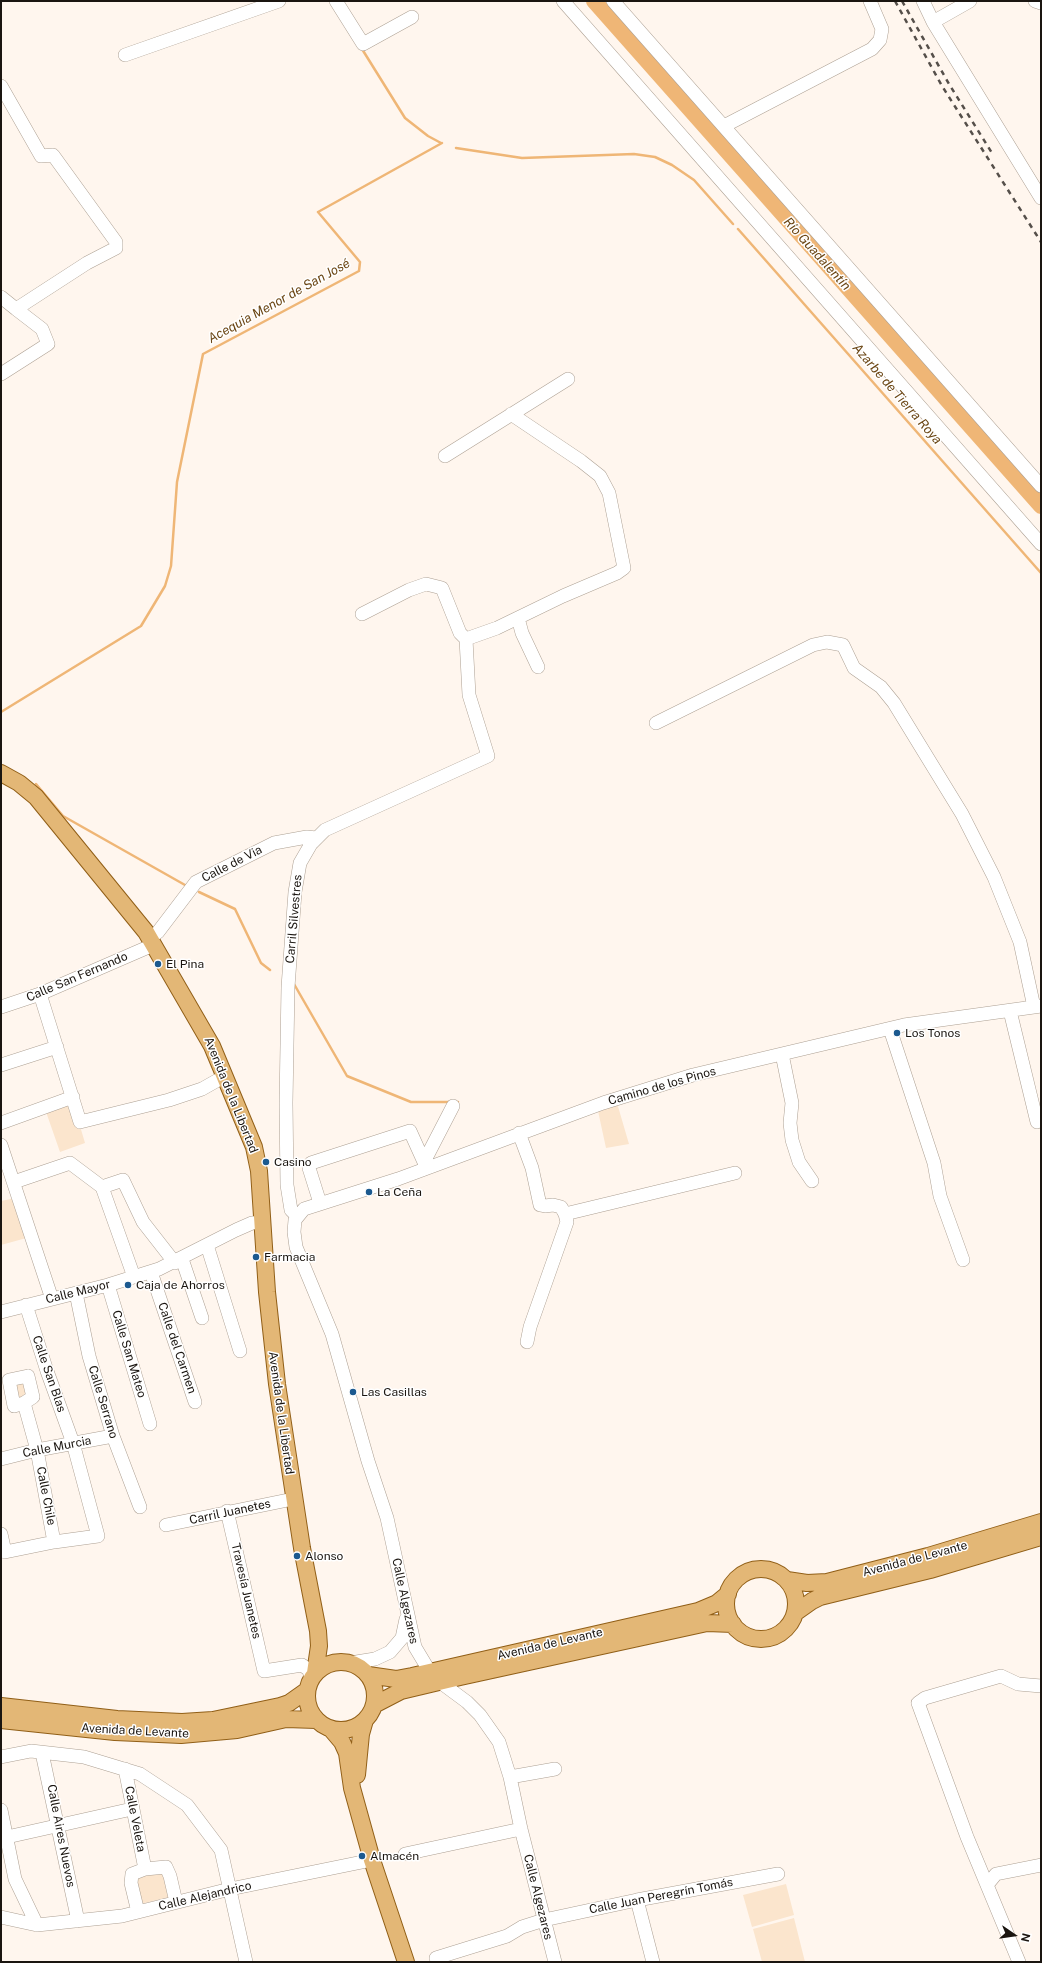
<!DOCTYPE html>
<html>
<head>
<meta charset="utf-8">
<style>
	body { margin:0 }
	#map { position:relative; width:1042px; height:1963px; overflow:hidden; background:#fff6ee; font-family:"Public Sans",sans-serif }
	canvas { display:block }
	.frame { position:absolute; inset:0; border:2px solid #1a1510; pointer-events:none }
	.north { position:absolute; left:994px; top:1915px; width:40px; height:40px; -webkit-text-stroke:3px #fff; paint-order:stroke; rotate:103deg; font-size:11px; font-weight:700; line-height:16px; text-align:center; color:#1a1510 }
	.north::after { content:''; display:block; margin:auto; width:14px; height:18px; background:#1a1510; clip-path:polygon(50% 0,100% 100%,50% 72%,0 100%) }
</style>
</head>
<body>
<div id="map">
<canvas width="1042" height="1963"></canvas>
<div class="frame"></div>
<div class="north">N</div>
</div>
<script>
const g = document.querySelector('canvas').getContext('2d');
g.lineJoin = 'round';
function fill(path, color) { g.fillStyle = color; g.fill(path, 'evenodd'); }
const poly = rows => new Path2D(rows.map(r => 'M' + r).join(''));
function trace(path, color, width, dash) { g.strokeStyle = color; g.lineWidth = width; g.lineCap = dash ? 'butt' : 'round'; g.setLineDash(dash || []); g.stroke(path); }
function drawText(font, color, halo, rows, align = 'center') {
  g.font = font + ' "Public Sans",sans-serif'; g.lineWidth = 3; g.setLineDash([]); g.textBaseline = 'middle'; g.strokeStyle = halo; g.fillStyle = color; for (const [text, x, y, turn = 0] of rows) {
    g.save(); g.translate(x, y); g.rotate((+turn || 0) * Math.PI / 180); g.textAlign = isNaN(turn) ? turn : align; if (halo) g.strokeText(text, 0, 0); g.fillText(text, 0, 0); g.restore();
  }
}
const green = poly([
	[72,1099,85,1143,60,1152,45,1109],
	[617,1103,629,1144,606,1148,598,1111],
	[16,1198,30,1237,1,1245,1,1201],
	[23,1379,29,1399,15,1403,11,1382],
	[161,1867,174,1896,136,1905,132,1874],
	[786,1884,794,1915,752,1927,743,1895],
	[794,1918,805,1962,762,1962,753,1929]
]);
const stream = poly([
	[362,49,405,118,428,136,441,143],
	[456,148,522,158,634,154,655,157,672,165,694,180,733,224],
	[738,229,1041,573],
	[1,712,141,626,165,586,171,566,177,482,203,354,359,271,360,262,318,212,442,143],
	[36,784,63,816,185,885],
	[199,892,235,909,261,963,270,970],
	[294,984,347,1076,411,1102,458,1102]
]);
const river = poly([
	[594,1,1041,506]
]);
const minor = poly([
	[336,1,363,44,412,17],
	[563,1,1041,544],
	[613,1,1041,486],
	[923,1,933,22,1041,198],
	[1035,1,1041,3],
	[933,22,970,1],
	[125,55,279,1],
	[1,86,41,156,53,155,116,242,116,248,87,263,16,309,1,297],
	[724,126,872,49,880,40,882,29,870,1],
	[1,374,48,344,42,329,16,309],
	[445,456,568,379],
	[362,614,409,590,426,584,442,588,460,633,466,639],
	[518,618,522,633,538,667],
	[466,639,497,628,563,596,617,573,624,568,609,493,600,476,581,461,511,414],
	[656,723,813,645,827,642,843,645,854,668,881,687,894,703,962,814,994,877,1020,942,1034,1007],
	[150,938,158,932,196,882,274,843,307,837,316,838],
	[40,994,80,1122,169,1100,202,1089,225,1076],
	[1,1007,40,994,153,945],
	[1010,1011,1037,1122],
	[890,1029,934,1163,940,1196,963,1260],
	[782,1054,792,1103,790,1123,792,1140,799,1162,812,1181],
	[1,1065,57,1047],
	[1,1123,73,1097],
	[519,1133,532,1168,540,1205,545,1206,553,1205,561,1207,565,1214,567,1222,530,1327,527,1342],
	[1,1145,52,1299],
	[426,1168,424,1162,453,1106],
	[14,1182,70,1163,102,1187,134,1277],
	[102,1187,123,1180,143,1222,175,1263],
	[320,1203,309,1168,311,1163,410,1131,424,1162],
	[565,1214,735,1173],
	[297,1216,291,1210,287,1185,286,1103,288,987,295,892,300,863,311,844,325,830,488,756,469,695,466,639],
	[207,1245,240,1351],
	[182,1259,202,1318],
	[151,1272,195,1402],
	[108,1285,150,1424],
	[76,1293,89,1356,113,1436,140,1507],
	[1,1312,108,1285,159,1269,236,1230,252,1223,263,1222],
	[28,1376,33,1397,24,1403,14,1406,9,1380,28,1376],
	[24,1403,37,1450,54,1542],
	[1,1459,37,1450,113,1436],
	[227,1511,264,1671,302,1665,309,1670,311,1679],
	[166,1525,293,1499],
	[1,1534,5,1552,54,1542,98,1536,73,1443,47,1371,26,1305],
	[350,1663,375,1659,390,1652,402,1638,406,1619],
	[42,1753,78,1921],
	[1,1757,31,1751,84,1757,140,1774,187,1805,221,1850,246,1962],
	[125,1769,145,1869],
	[510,1777,555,1769],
	[1,1810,15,1879,37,1925],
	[7,1837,132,1809],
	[405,1854,521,1829],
	[987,1885,996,1874,1041,1865],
	[637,1900,653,1962],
	[138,1912,131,1883,132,1874,145,1869,166,1867,170,1876,176,1902],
	[1,1917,37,1925,122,1916,230,1889,372,1860],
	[436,1958,507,1936,522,1927,544,1920,637,1900,778,1874],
	[555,1962,521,1829,510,1777,499,1742,480,1715,467,1702,440,1682,430,1672,415,1647,387,1518,368,1461,332,1334,296,1247,294,1232,295,1220,304,1209,398,1179,603,1103,693,1075,904,1025,1041,1006],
	[1019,1962,967,1837,918,1703,925,1698,1001,1676,1018,1684,1041,1686]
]);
const major = poly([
	[1,773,19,783,36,797,146,932,212,1046,254,1147,259,1171,267,1292,277,1384,302,1548,318,1631,319,1646,315,1673],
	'726 1604a35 35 0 1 1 70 0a35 35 0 1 1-70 0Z',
	[787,1580,807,1583,827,1582,928,1556,1041,1522],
	[795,1613,812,1601,820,1597,930,1570,1041,1537],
	'307 1696a34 34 0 1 1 68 0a34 34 0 1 1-68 0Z',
	[368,1675,396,1679,412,1676,698,1611,717,1603,728,1594],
	[374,1705,401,1691,460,1677,707,1623,733,1624],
	[1,1706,117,1719,182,1722,213,1720,280,1706,289,1703,306,1691],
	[1,1720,115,1732,181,1735,237,1730,286,1719,316,1720],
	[331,1729,342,1742,347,1753,352,1788,372,1860,406,1962],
	[357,1775,361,1734,365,1720]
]);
const rail = poly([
	[895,1,942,86,1041,242],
	[902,1,949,84,992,153]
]);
const markers = [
	[158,964,4,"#1b598f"],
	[897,1033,4,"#1b598f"],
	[266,1162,4,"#1b598f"],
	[369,1192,4,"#1b598f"],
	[256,1257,4,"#1b598f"],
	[128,1285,4,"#1b598f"],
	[353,1392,4,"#1b598f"],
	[297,1556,4,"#1b598f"],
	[362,1856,4,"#1b598f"]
];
const streetNames = [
	["Calle de Via",232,864,-27],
	["Carril Silvestres",294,919,-85],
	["Calle San Fernando",77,977,-23],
	["Camino de los Pinos",662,1086,-16],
	["Avenida de la Libertad",231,1095,68],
	["Calle Mayor",78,1292,-14],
	["Calle del Carmen",177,1348,71],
	["Calle San Mateo",129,1354,73],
	["Calle San Blas",49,1374,71],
	["Calle Serrano",103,1402,73],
	["Avenida de la Libertad",281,1413,82],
	["Calle Murcia",57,1447,-11],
	["Calle Chile",46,1496,79],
	["Carril Juanetes",230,1512,-12],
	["Avenida de Levante",915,1559,-15],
	["Travesía Juanetes",246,1591,77],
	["Calle Algezares",405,1601,78],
	["Avenida de Levante",550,1644,-13],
	["Avenida de Levante",135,1731,3],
	["Calle Veleta",135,1819,79],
	["Calle Aires Nuevos",61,1836,79],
	["Calle Alejandrico",205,1896,-13],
	["Calle Juan Peregrín Tomás",661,1896,-11],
	["Calle Algezares",538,1897,76]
];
const poiNames = [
	["El Pina",166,964],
	["Los Tonos",905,1033],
	["Casino",274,1162],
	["La Ceña",377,1192],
	["Farmacia",264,1257],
	["Caja de Ahorros",136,1285],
	["Las Casillas",361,1392],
	["Alonso",305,1556],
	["Almacén",370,1856]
];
const waterNames = [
	["Río Guadalentín",817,254,48],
	["Acequia Menor de San José",279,301,-29],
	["Azarbe de Tierra Roya",897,394,49]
];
fill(green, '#fbe5cd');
trace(stream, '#efb676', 2.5);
trace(river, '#efb676', 16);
trace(minor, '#ada093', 14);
trace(major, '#915f17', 18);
trace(minor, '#fff', 13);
trace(major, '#e3b776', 16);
trace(rail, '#554f4a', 2.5, [5, 5]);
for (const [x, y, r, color] of markers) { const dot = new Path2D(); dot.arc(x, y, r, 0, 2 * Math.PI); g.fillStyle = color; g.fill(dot); trace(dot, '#fff', 1.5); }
drawText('12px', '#1a1510', '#fff', streetNames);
drawText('12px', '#1a1510', '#fff', poiNames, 'left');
drawText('italic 13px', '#6b4614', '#fff', waterNames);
</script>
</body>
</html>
